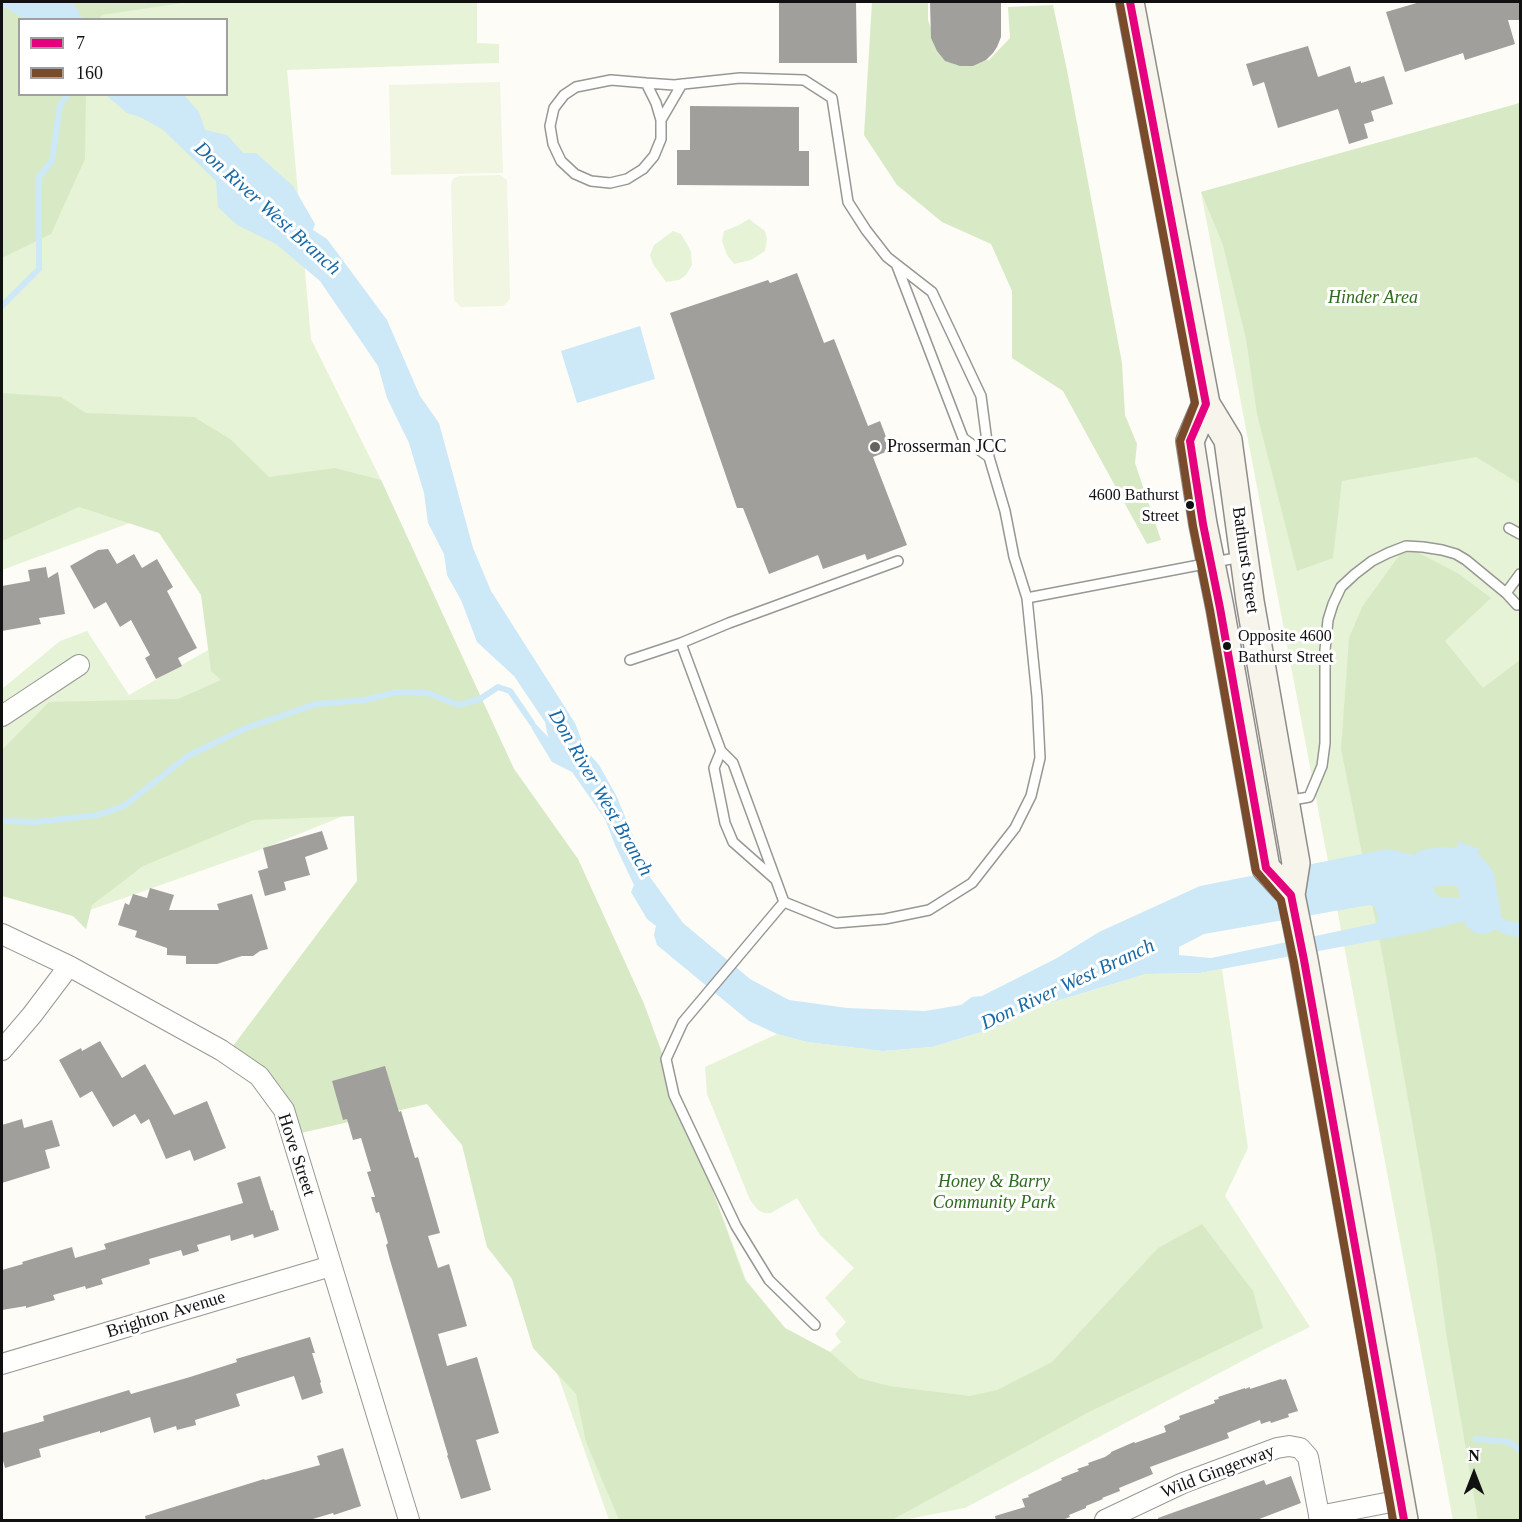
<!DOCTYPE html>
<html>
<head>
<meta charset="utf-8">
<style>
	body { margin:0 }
	#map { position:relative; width:1522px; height:1522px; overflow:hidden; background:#fdfcf7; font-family:"Times New Roman",serif }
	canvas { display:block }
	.frame { position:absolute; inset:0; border:3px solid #111; pointer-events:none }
	.legend { position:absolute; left:18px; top:18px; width:210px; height:78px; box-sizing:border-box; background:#fff; border:2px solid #a0a0a0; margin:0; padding:8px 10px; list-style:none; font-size:18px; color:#111 }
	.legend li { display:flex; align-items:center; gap:12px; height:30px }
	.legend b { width:30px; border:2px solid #a0a0a0 }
	.north { position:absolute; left:1444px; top:1444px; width:60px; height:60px; -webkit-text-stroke:4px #fff; paint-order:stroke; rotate:0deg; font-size:16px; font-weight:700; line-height:24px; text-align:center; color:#111 }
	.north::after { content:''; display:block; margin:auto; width:21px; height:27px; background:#111; clip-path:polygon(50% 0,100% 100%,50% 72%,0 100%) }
</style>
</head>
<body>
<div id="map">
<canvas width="1522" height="1522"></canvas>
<div class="frame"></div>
<ul class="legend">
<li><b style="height:8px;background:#e5007d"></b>7</li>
<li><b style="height:8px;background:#7a4b2a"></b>160</li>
</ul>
<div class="north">N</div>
</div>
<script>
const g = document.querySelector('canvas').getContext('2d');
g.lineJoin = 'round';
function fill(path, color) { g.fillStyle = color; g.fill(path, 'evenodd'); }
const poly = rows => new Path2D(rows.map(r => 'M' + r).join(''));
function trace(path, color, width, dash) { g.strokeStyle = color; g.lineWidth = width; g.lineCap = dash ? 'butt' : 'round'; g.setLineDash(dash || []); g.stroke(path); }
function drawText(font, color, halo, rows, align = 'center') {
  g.font = font + ' "Times New Roman",serif'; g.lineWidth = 6; g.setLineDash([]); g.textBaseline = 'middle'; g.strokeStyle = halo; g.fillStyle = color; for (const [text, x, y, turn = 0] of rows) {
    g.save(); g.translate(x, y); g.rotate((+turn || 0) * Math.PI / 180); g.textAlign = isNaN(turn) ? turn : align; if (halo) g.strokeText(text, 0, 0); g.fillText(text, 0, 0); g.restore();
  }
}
const green = poly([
	[2,2,477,2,477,43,499,44,499,63,287,70,311,339,381,480,514,769,578,859,644,1004,746,1280,785,1328,830,1352,841,1342,835,1334,846,1322,825,1298,854,1268,820,1235,797,1198,771,1213,764,1213,758,1210,750,1200,707,1094,705,1067,777,1034,807,1042,883,1051,932,1047,1001,1026,1043,1005,1146,974,1200,973,1222,969,1248,1148,1225,1196,1310,1327,1261,1351,965,1508,903,1520,609,1520,460,1097,373,804,257,851,73,916,2,893,2,689,60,641,87,631,129,695,231,637,157,513,2,570],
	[20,20,226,20,226,94,20,94],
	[1520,103,1520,1520,1453,1520,1201,192],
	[749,219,765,231,767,239,765,251,751,260,734,264,727,255,722,241,724,231,737,226],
	[673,231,681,234,687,244,691,252,692,265,686,275,679,280,666,282,653,264,650,255,654,245]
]);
const forest = poly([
	[2,2,186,2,182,3,102,15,99,19,20,20,20,94,86,95,85,159,51,234,2,258],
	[872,2,928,2,928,20,939,51,956,65,989,60,1010,38,1008,7,1053,5,1067,70,1122,363,1125,415,1137,444,1135,463,1161,540,1147,544,1063,391,1012,358,1012,291,991,244,942,222,897,185,864,135],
	[1520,103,1520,484,1476,457,1342,481,1333,558,1297,571,1257,414,1246,339,1223,245,1201,192],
	[2,393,61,397,86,413,194,417,230,439,269,477,335,468,381,480,514,769,578,859,644,1004,745,1280,785,1328,830,1352,859,1378,889,1386,970,1396,997,1390,1052,1362,1158,1248,1202,1224,1253,1291,1263,1328,1087,1413,892,1520,619,1520,586,1442,576,1394,533,1348,512,1279,487,1247,462,1145,427,1104,301,1133,281,1087,233,1046,357,881,354,816,254,820,143,866,92,905,86,929,73,916,2,896,2,750,49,702,178,699,221,680,211,671,201,595,159,533,79,507,2,541],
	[1406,546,1459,574,1491,598,1445,641,1483,688,1520,660,1520,1520,1478,1520,1446,1333,1436,1257,1383,958,1341,749,1349,638,1362,607]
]);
const pitch = poly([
	[500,82,503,173,391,175,389,85],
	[500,175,507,180,510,298,507,303,503,306,461,307,454,300,451,184,453,179,459,176]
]);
const water = poly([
	[2,2,73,2,83,19,25,19,2,6],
	[174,94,176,96,184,95,199,112,205,130,227,135,243,153,256,153,293,186,315,224,313,230,327,239,387,320,420,396,439,423,473,548,491,591,575,723,585,749,599,765,616,795,650,877,683,923,750,979,789,1000,847,1008,925,1011,961,1005,972,997,982,996,1057,958,1099,932,1200,886,1388,849,1454,864,1458,859,1458,842,1480,849,1474,857,1479,876,1471,880,1448,876,1435,878,1433,887,1438,897,1492,900,1482,906,1508,921,1520,923,1520,937,1510,936,1479,922,1464,921,1421,932,1200,973,1146,974,1043,1005,1001,1026,932,1047,883,1051,807,1042,777,1034,749,1021,657,945,654,935,656,926,647,919,631,892,634,885,615,845,605,819,572,772,552,762,532,729,528,716,548,737,545,722,514,676,477,642,461,600,447,575,444,554,428,523,424,493,409,443,387,398,378,366,320,281,276,244,237,225,218,207,216,181,162,129,140,117,127,113,106,95],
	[1369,905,1375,907,1378,917,1377,923,1211,958,1179,955,1179,947,1204,934],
	[640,326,655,379,577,403,561,351]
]);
const stream = poly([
	[2,306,39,269,39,177,52,161,60,105,68,94],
	[2,821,36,822,98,815,124,806,188,756,246,728,316,704,365,700,397,692,427,693,459,705,480,699,498,687,510,691,532,723],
	[1476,1439,1509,1442,1520,1450]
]);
const river = poly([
	[1428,868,1446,866,1466,868,1476,880,1482,915]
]);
const building = poly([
	[779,2,856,2,857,63,779,63],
	[930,2,1001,2,1001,37,997,47,993,53,986,60,973,66,960,66,945,61,937,51,931,38],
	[1420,2,1521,2,1521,20,1508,20,1515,44,1465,60,1463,53,1405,72,1386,12],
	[1308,46,1318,77,1350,66,1355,83,1361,81,1361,83,1384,76,1393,104,1371,111,1374,121,1364,124,1368,138,1349,144,1338,109,1278,128,1264,82,1253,86,1246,64],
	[690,106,799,107,799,151,809,151,809,186,677,185,677,150,690,150],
	[797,273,824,343,834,339,868,426,880,421,891,450,873,457,907,545,867,560,865,554,823,569,818,555,769,574,743,508,737,508,670,313,768,280,770,283],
	[108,549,117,564,134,554,142,568,157,559,173,587,167,591,197,648,178,658,182,666,156,679,145,658,150,655,131,620,120,627,106,602,94,609,70,566,98,550],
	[46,567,48,578,58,572,65,614,39,618,41,624,2,631,2,586,30,581,28,570],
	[322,831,328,849,305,857,310,875,284,882,286,890,265,896,258,871,268,868,263,848],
	[150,888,174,895,169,910,219,910,217,904,252,894,268,949,260,951,253,956,242,956,217,964,186,964,186,956,167,955,167,948,135,937,137,931,118,925,125,903,129,905,133,894,147,898],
	[100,1041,122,1078,145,1064,174,1115,207,1101,226,1148,194,1161,190,1150,166,1159,149,1119,141,1124,135,1114,113,1127,92,1091,80,1098,59,1060,81,1048,82,1051],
	[385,1066,399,1112,401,1111,415,1158,418,1157,440,1233,428,1236,438,1268,449,1264,467,1326,438,1334,447,1366,477,1357,499,1433,476,1440,491,1490,461,1499,448,1458,447,1456,448,1455,390,1260,386,1245,388,1243,379,1212,376,1213,371,1197,375,1197,367,1172,371,1171,361,1138,353,1140,347,1119,343,1120,332,1081],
	[22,1119,24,1128,52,1120,60,1146,45,1150,50,1168,2,1183,2,1125],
	[260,1176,271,1211,273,1210,279,1230,254,1238,253,1234,231,1241,230,1235,197,1245,199,1251,183,1256,181,1250,149,1259,150,1264,101,1279,103,1284,86,1289,85,1286,53,1295,55,1300,26,1308,26,1306,2,1310,2,1270,23,1264,22,1262,72,1247,75,1258,106,1249,104,1244,243,1203,237,1183],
	[310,1337,315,1353,312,1353,321,1382,320,1383,323,1393,302,1400,294,1376,236,1394,240,1406,195,1420,196,1425,177,1430,176,1426,154,1433,150,1417,100,1433,100,1431,39,1449,41,1457,5,1468,2,1457,2,1433,44,1421,43,1416,129,1390,131,1394,190,1377,237,1362,236,1359],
	[1281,1379,1282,1380,1286,1379,1298,1411,1288,1414,1289,1417,1271,1423,1270,1421,1261,1424,1260,1420,1227,1433,1229,1438,1150,1467,1153,1474,1119,1488,1120,1491,1102,1498,1103,1499,1086,1506,1086,1508,1069,1515,1070,1517,1060,1521,996,1521,995,1516,1025,1507,1022,1499,1029,1497,1028,1495,1062,1480,1061,1478,1079,1471,1077,1469,1089,1465,1088,1463,1105,1457,1111,1453,1111,1452,1134,1442,1135,1443,1166,1432,1164,1426,1180,1419,1179,1416,1215,1403,1214,1400,1219,1399,1218,1397,1245,1388,1245,1389,1250,1387,1250,1389],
	[343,1448,361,1506,334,1515,333,1513,306,1521,146,1521,145,1516,264,1479,265,1480,320,1465,317,1456],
	[1291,1476,1301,1503,1254,1521,1158,1521,1158,1518,1264,1480,1266,1485]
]);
const service = poly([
	[646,83,674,85,740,78,804,80,832,98,848,202,866,230,887,257,932,292,981,396,989,457,1005,511,1014,557,1027,598],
	[661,120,656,103,646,83,611,80,576,87,564,95,554,108,550,126,553,144,561,161,575,174,591,181,610,183,627,179,643,169,654,156,661,139,661,120,682,84],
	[897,266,963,438,989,457],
	[1509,528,1520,534],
	[1506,593,1520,574],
	[681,643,721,751,733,763,784,902,836,923,885,919,929,910,972,883,1015,828,1031,796,1040,758,1037,697,1027,598,1241,557],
	[630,660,681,643,729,623,898,561],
	[721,751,714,768,725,823,733,842,776,880],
	[1287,801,1309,797,1322,766,1325,743,1325,650,1328,620,1333,604,1341,587,1355,574,1372,561,1388,553,1406,546,1423,547,1442,550,1456,554,1466,560,1506,593,1517,605],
	[784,902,683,1022,666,1059,674,1095,736,1226,769,1280,815,1325]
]);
const minor = poly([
	[2,716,79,665],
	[2,934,69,966,221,1050,259,1076,284,1110,409,1520],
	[2,1050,32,1015,69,966],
	[2,1364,331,1266],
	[1319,1516,1401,1500],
	[1105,1520,1183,1483,1277,1448,1289,1446,1300,1448,1308,1457,1320,1520]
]);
const secondary = poly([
	[1130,2,1206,404,1228,440,1250,601,1296,863,1291,895],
	[1206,404,1190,441,1203,524,1220,608,1266,868,1291,895,1304,960,1404,1520]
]);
const bus1 = poly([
	[1130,2,1206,404,1190,441,1203,524,1220,608,1266,868,1291,895,1304,960,1404,1520]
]);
const bus2 = poly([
	[1120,4,1195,403,1180,441,1193,526,1210,610,1256,871,1281,900,1294,962,1393,1520]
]);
const markers = [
	[875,447,6,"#646362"],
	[1190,505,5,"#111"],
	[1227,646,5,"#111"]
];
const busNames = [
	["4600 Bathurst",1179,496],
	["Street",1179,517],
	["Opposite 4600",1238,637,"left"],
	["Bathurst Street",1238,658,"left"]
];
const parkNames = [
	["Hinder Area",1373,298],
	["Honey & Barry",994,1182],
	["Community Park",994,1203]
];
const poiNames = [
	["Prosserman JCC",887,447]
];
const streetNames = [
	["Bathurst Street",1245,560,82],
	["Hove Street",296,1155,72],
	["Brighton Avenue",166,1315,-17],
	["Wild Gingerway",1218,1472,-21]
];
const waterNames = [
	["Don River West Branch",267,209,42],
	["Don River West Branch",600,793,60],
	["Don River West Branch",1068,985,-25]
];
fill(green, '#e7f3d7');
fill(forest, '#d8eac5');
fill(pitch, '#f0f6e1');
fill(water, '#cde8f7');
trace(stream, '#cde8f7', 6);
trace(river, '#cde8f7', 38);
fill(building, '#a19f9c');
trace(service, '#979795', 12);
trace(minor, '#979795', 22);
trace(secondary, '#8e8d8b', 30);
trace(service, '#fffffe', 9);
trace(minor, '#fffffe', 20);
trace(secondary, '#f6f4eb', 27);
trace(bus1, '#e5007d', 8);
trace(bus2, '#7a4b2a', 8);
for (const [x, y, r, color] of markers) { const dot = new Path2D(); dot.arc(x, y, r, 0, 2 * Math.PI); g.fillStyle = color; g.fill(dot); trace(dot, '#fff', 2); }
drawText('16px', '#111', '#fff', busNames, 'right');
drawText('italic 18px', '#2f6b1f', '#fff', parkNames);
drawText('18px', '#111', '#fff', poiNames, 'left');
drawText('18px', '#111', '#fff', streetNames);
drawText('italic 20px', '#1768a6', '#fff', waterNames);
</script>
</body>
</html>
